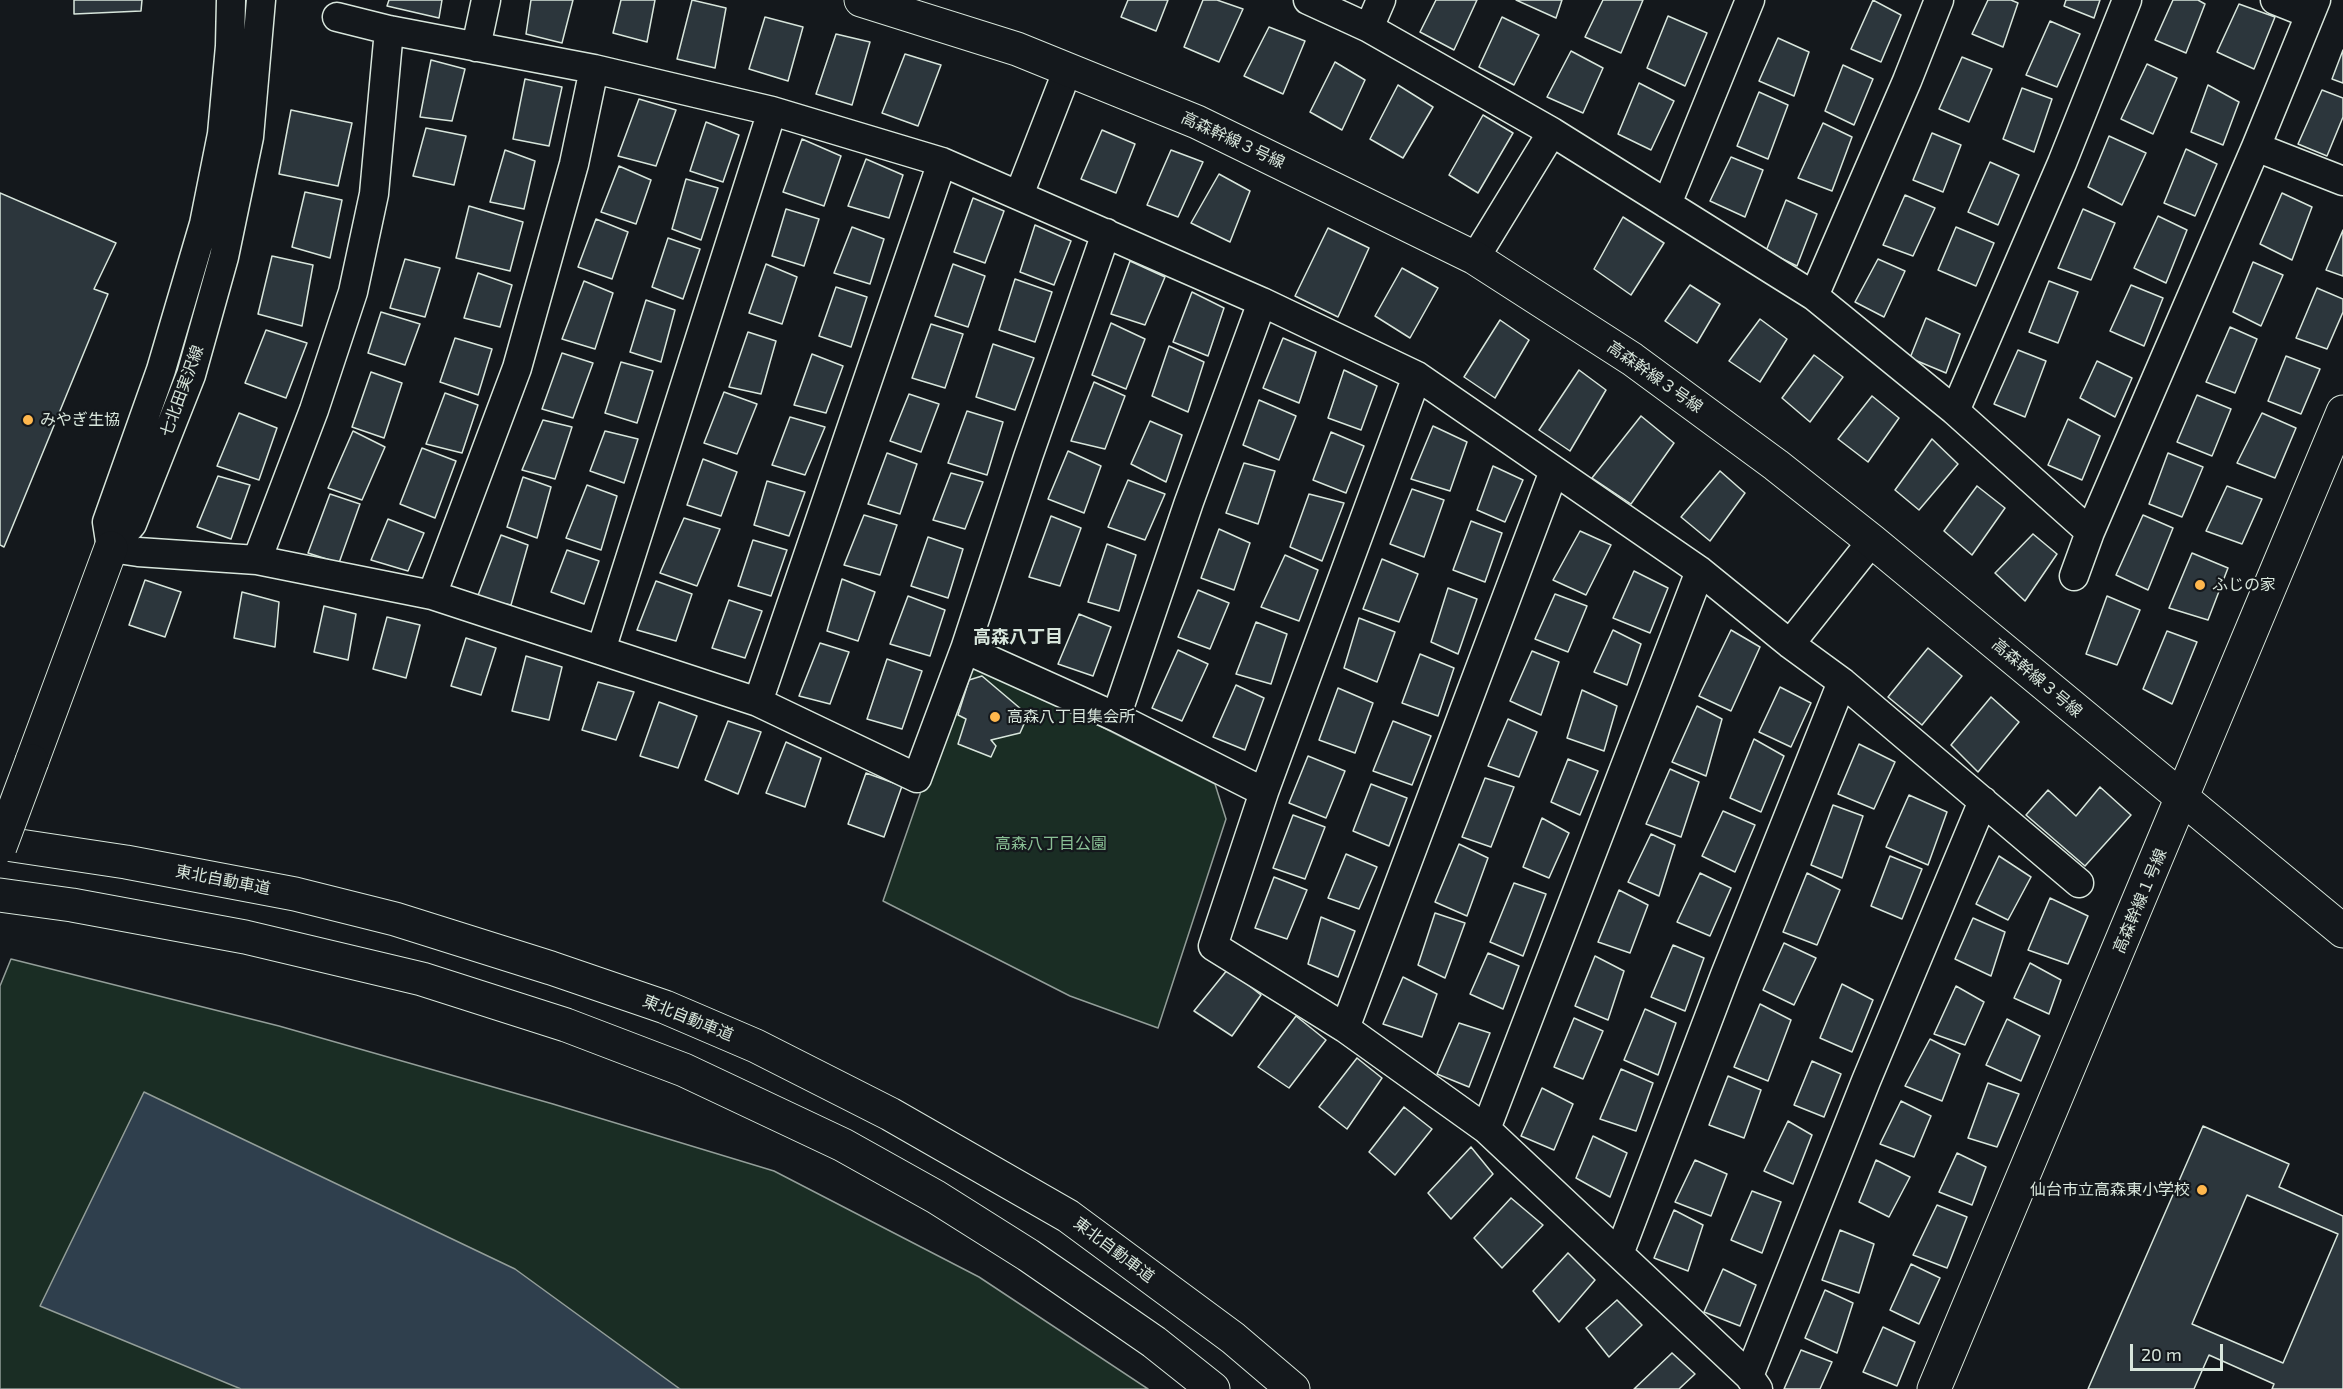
<!DOCTYPE html>
<html>
<head>
<meta charset="utf-8">
<style>
	body { margin:0 }
	#map { position:relative; width:2343px; height:1389px; overflow:hidden; background:#14181c; font-family:"Exo 2",sans-serif }
	canvas { display:block }
	.scale { position:absolute; left:2130px; top:1344px; width:93px; height:27px; box-sizing:border-box; border:3px solid #d8e6dc; border-top:0; padding-left:8px; font-size:18px; line-height:21px; white-space:nowrap; color:#d8e6dc; -webkit-text-stroke:4px #14181c; paint-order:stroke }
</style>
</head>
<body>
<div id="map">
<canvas width="2343" height="1389"></canvas>
<div class="scale">20 m</div>
</div>
<script>
const g = document.querySelector('canvas').getContext('2d');
g.lineJoin = 'round';
function fill(path, color) { g.fillStyle = color; g.fill(path, 'evenodd'); }
const poly = rows => new Path2D(rows.map(r => 'M' + r).join(''));
function trace(path, color, width, dash) { g.strokeStyle = color; g.lineWidth = width; g.lineCap = dash ? 'butt' : 'round'; g.setLineDash(dash || []); g.stroke(path); }
function drawText(font, color, halo, rows, align = 'center') {
  g.font = font + ' "Exo 2","Noto Sans JP",sans-serif'; g.lineWidth = 4.5; g.setLineDash([]); g.textBaseline = 'middle'; g.strokeStyle = halo; g.fillStyle = color; for (const [text, x, y, turn = 0] of rows) {
    g.save(); g.translate(x, y); g.rotate((+turn || 0) * Math.PI / 180); g.textAlign = isNaN(turn) ? turn : align; if (halo) g.strokeText(text, 0, 0); g.fillText(text, 0, 0); g.restore();
  }
}
const green = poly([
	[964,667,987,669,1215,784,1226,819,1158,1028,1070,996,883,901,964,667],
	[11,959,279,1026,553,1104,774,1171,979,1277,1148,1389,0,1389,0,986,11,959]
]);
const water = poly([
	[144,1092,515,1269,680,1389,241,1389,40,1306,144,1092]
]);
const building = poly([
	[74,0,142,0,141,11,74,14,74,0],
	[389,0,442,0,439,18,387,6,389,0],
	[531,0,573,0,562,43,526,34,531,0],
	[621,0,655,0,647,42,613,33,621,0],
	[692,0,726,8,715,68,677,59,692,0],
	[1128,0,1168,0,1156,31,1121,17,1128,0],
	[1203,0,1217,0,1243,9,1219,62,1184,47,1203,0],
	[1436,0,1477,0,1454,50,1420,32,1436,0],
	[1516,0,1562,0,1556,18,1516,0],
	[1603,0,1643,0,1621,53,1585,37,1603,0],
	[1873,0,1901,15,1881,62,1851,49,1873,0],
	[1988,0,2011,0,2018,3,2003,47,1972,34,1988,0],
	[2066,0,2100,0,2094,18,2064,6,2066,0],
	[2173,0,2198,0,2205,4,2186,53,2155,40,2173,0],
	[2239,4,2275,17,2254,69,2217,52,2239,4],
	[1668,16,1707,33,1685,86,1647,68,1668,16],
	[765,17,803,27,788,81,749,69,765,17],
	[1502,17,1539,35,1514,85,1479,67,1502,17],
	[2050,21,2080,34,2057,87,2026,75,2050,21],
	[1269,27,1305,41,1283,94,1244,76,1269,27],
	[836,34,870,42,852,105,816,94,836,34],
	[1778,38,1809,52,1794,96,1759,81,1778,38],
	[2343,50,2343,83,2332,79,2343,50],
	[1571,51,1603,68,1583,113,1547,97,1571,51],
	[905,54,941,65,918,126,882,113,905,54],
	[1962,57,1992,69,1969,122,1939,109,1962,57],
	[431,60,465,69,452,121,420,117,431,60],
	[1335,62,1365,80,1342,130,1310,112,1335,62],
	[2147,64,2177,78,2153,134,2121,119,2147,64],
	[1843,65,1873,79,1854,125,1825,111,1843,65],
	[525,79,562,87,549,146,513,139,525,79],
	[1639,83,1674,101,1651,150,1618,134,1639,83],
	[1398,85,1433,107,1403,158,1370,139,1398,85],
	[2208,85,2239,102,2223,145,2191,132,2208,85],
	[2022,88,2052,99,2034,152,2003,139,2022,88],
	[2322,90,2343,98,2343,117,2327,156,2298,144,2322,90],
	[1759,92,1788,105,1768,159,1737,146,1759,92],
	[639,99,676,110,656,166,618,156,639,99],
	[291,110,352,123,338,186,279,174,291,110],
	[1483,115,1513,133,1478,193,1449,175,1483,115],
	[706,122,739,135,723,182,690,171,706,122],
	[1823,123,1852,137,1832,191,1798,178,1823,123],
	[426,128,466,136,454,185,413,176,426,128],
	[1102,130,1135,144,1116,193,1081,179,1102,130],
	[1932,133,1961,145,1943,192,1913,180,1932,133],
	[2109,136,2146,153,2122,205,2088,187,2109,136],
	[802,139,841,156,824,206,783,192,802,139],
	[2186,149,2217,164,2195,216,2164,203,2186,149],
	[505,150,535,161,524,209,490,202,505,150],
	[1171,150,1203,162,1178,217,1147,205,1171,150],
	[1731,157,1763,170,1745,217,1710,201,1731,157],
	[866,159,903,175,889,218,848,206,866,159],
	[1990,162,2019,175,1998,225,1968,212,1990,162],
	[619,166,651,180,636,224,601,212,619,166],
	[1219,174,1250,191,1230,242,1191,223,1219,174],
	[686,179,718,188,701,240,672,229,686,179],
	[305,192,342,200,330,258,292,247,305,192],
	[0,193,116,243,94,289,108,294,4,547,0,545,0,193],
	[2282,193,2312,207,2292,260,2260,244,2282,193],
	[1905,195,1935,208,1913,256,1883,245,1905,195],
	[973,198,1004,211,985,263,954,252,973,198],
	[1786,200,1817,214,1797,266,1766,251,1786,200],
	[469,206,523,222,510,271,456,258,469,206],
	[786,209,819,219,804,266,772,256,786,209],
	[2083,209,2115,223,2091,280,2058,268,2083,209],
	[2158,216,2187,230,2166,283,2134,268,2158,216],
	[1623,217,1664,243,1631,295,1594,269,1623,217],
	[596,219,628,232,612,279,578,267,596,219],
	[1035,225,1071,241,1054,285,1020,272,1035,225],
	[852,227,884,239,870,284,834,273,852,227],
	[1956,227,1994,243,1976,286,1938,270,1956,227],
	[1328,228,1369,248,1338,317,1295,296,1328,228],
	[2343,230,2343,276,2326,270,2343,230],
	[668,238,700,249,683,299,652,287,668,238],
	[272,256,313,265,302,326,258,314,272,256],
	[405,259,440,268,425,317,390,308,405,259],
	[1878,259,1905,271,1884,317,1855,302,1878,259],
	[1130,261,1165,277,1145,325,1111,314,1130,261],
	[2253,262,2283,275,2261,326,2233,312,2253,262],
	[766,264,797,277,782,324,749,313,766,264],
	[953,264,985,276,968,327,935,316,953,264],
	[1402,268,1438,288,1410,338,1375,316,1402,268],
	[478,273,512,285,500,327,464,318,478,273],
	[1015,279,1052,292,1035,342,999,330,1015,279],
	[584,281,613,293,595,349,562,339,584,281],
	[2049,281,2078,292,2058,343,2029,332,2049,281],
	[1690,285,1720,304,1697,343,1665,321,1690,285],
	[2131,285,2163,298,2144,346,2110,331,2131,285],
	[836,287,867,297,851,347,819,336,836,287],
	[2317,288,2343,299,2343,312,2327,349,2296,338,2317,288],
	[1192,292,1224,308,1208,356,1173,342,1192,292],
	[646,300,675,310,661,362,630,352,646,300],
	[381,312,420,324,405,365,368,353,381,312],
	[1926,318,1960,334,1946,373,1910,358,1926,318],
	[1760,319,1787,339,1760,382,1729,361,1760,319],
	[1500,320,1529,340,1495,398,1464,377,1500,320],
	[1111,323,1145,339,1126,389,1092,375,1111,323],
	[931,324,963,334,945,388,912,378,931,324],
	[2230,327,2257,339,2235,393,2206,382,2230,327],
	[266,330,307,343,286,398,245,383,266,330],
	[748,332,776,341,761,394,729,387,748,332],
	[455,338,492,349,478,395,440,382,455,338],
	[1283,338,1316,352,1299,403,1263,388,1283,338],
	[993,344,1034,358,1015,410,976,397,993,344],
	[1169,346,1204,362,1188,412,1152,396,1169,346],
	[2018,350,2046,361,2025,417,1994,404,2018,350],
	[562,353,593,363,573,418,542,409,562,353],
	[812,354,843,366,826,413,794,405,812,354],
	[1814,355,1843,377,1810,422,1782,398,1814,355],
	[2286,356,2320,369,2301,414,2268,401,2286,356],
	[2097,361,2132,378,2115,417,2080,398,2097,361],
	[621,362,653,371,637,423,605,413,621,362],
	[1344,370,1377,386,1361,430,1328,418,1344,370],
	[1579,370,1606,390,1570,451,1539,430,1579,370],
	[371,372,402,383,384,438,352,427,371,372],
	[1094,382,1125,396,1105,449,1071,441,1094,382],
	[724,392,757,404,737,454,704,443,724,392],
	[445,393,478,405,462,453,426,444,445,393],
	[909,394,939,404,921,452,890,441,909,394],
	[2197,395,2231,409,2212,456,2177,442,2197,395],
	[1872,396,1899,418,1868,462,1838,439,1872,396],
	[1259,400,1296,416,1279,460,1243,445,1259,400],
	[967,411,1003,422,987,475,948,463,967,411],
	[239,413,277,428,259,480,217,466,239,413],
	[2262,413,2296,428,2275,478,2237,463,2262,413],
	[1641,416,1674,443,1631,504,1592,478,1641,416],
	[790,417,825,427,805,475,772,465,790,417],
	[2068,419,2100,436,2082,480,2048,465,2068,419],
	[543,420,572,427,555,479,522,470,543,420],
	[1150,421,1182,435,1166,482,1131,464,1150,421],
	[1433,426,1467,442,1450,491,1411,479,1433,426],
	[353,431,385,447,362,500,328,488,353,431],
	[605,431,638,439,624,483,590,471,605,431],
	[1331,432,1364,446,1346,493,1313,480,1331,432],
	[1932,439,1958,464,1919,510,1895,490,1932,439],
	[422,448,456,461,435,518,400,504,422,448],
	[1068,451,1101,466,1084,513,1048,499,1068,451],
	[887,453,917,464,900,514,868,504,887,453],
	[2168,453,2203,467,2182,517,2149,504,2168,453],
	[703,459,737,472,721,516,687,505,703,459],
	[1244,463,1275,471,1258,524,1226,513,1244,463],
	[1493,466,1523,480,1505,522,1477,510,1493,466],
	[1720,471,1745,493,1710,541,1681,517,1720,471],
	[951,473,983,482,965,529,933,520,951,473],
	[218,476,250,485,231,539,197,527,218,476],
	[523,477,551,487,537,538,507,527,523,477],
	[1128,480,1165,494,1145,540,1108,527,1128,480],
	[767,481,805,492,789,536,754,525,767,481],
	[587,485,617,496,601,550,566,538,587,485],
	[1977,486,2005,508,1972,555,1944,531,1977,486],
	[2227,486,2262,499,2242,544,2206,531,2227,486],
	[1412,489,1444,500,1424,557,1390,544,1412,489],
	[330,494,360,504,339,563,308,553,330,494],
	[1309,494,1344,503,1322,561,1290,547,1309,494],
	[864,515,897,525,880,575,844,565,864,515],
	[2143,515,2173,528,2148,590,2116,575,2143,515],
	[1051,516,1081,528,1060,586,1029,577,1051,516],
	[684,518,720,529,697,586,660,573,684,518],
	[388,519,424,533,408,571,371,560,388,519],
	[1471,521,1502,533,1485,582,1453,570,1471,521],
	[1219,529,1250,543,1234,590,1201,578,1219,529],
	[1580,531,1611,545,1586,595,1553,580,1580,531],
	[2033,534,2057,554,2025,601,1995,573,2033,534],
	[501,535,528,545,511,605,477,598,501,535],
	[928,537,963,549,948,598,911,586,928,537],
	[753,540,787,550,771,596,738,586,753,540],
	[1107,544,1136,555,1119,611,1088,602,1107,544],
	[567,550,599,561,584,604,551,592,567,550],
	[2192,553,2228,568,2208,620,2169,608,2192,553],
	[1285,555,1318,570,1299,621,1261,607,1285,555],
	[1382,559,1418,574,1399,622,1363,609,1382,559],
	[1634,571,1668,588,1650,633,1613,618,1634,571],
	[842,579,875,592,858,641,827,631,842,579],
	[145,580,181,592,165,637,129,625,145,580],
	[656,581,692,594,676,641,637,630,656,581],
	[1448,588,1477,599,1458,654,1431,642,1448,588],
	[1198,590,1229,603,1210,649,1178,637,1198,590],
	[242,592,279,602,275,647,234,638,242,592],
	[1555,594,1587,606,1568,652,1535,639,1555,594],
	[908,596,945,610,930,656,890,644,908,596],
	[2107,596,2140,610,2117,665,2086,654,2107,596],
	[729,600,762,611,745,658,712,648,729,600],
	[324,606,356,614,348,660,314,652,324,606],
	[1079,614,1111,627,1093,676,1058,664,1079,614],
	[387,617,420,625,406,678,373,669,387,617],
	[1359,618,1395,632,1377,682,1344,668,1359,618],
	[1256,622,1287,634,1271,684,1236,674,1256,622],
	[1613,630,1641,644,1627,685,1594,672,1613,630],
	[1731,630,1760,647,1731,711,1699,696,1731,630],
	[2167,631,2197,642,2172,704,2143,689,2167,631],
	[466,638,496,648,481,695,451,686,466,638],
	[820,643,849,652,830,704,799,696,820,643],
	[1928,648,1962,676,1922,725,1888,697,1928,648],
	[1178,650,1208,664,1182,721,1152,708,1178,650],
	[1532,651,1559,662,1541,715,1510,701,1532,651],
	[1420,654,1454,668,1438,716,1402,703,1420,654],
	[526,656,562,667,549,720,512,711,526,656],
	[887,659,922,671,902,729,867,719,887,659],
	[982,676,1028,715,1020,733,991,740,996,746,991,757,958,744,966,719,958,715,969,680,982,676],
	[598,682,634,692,616,740,582,730,598,682],
	[1236,685,1264,698,1245,750,1213,737,1236,685],
	[1780,687,1811,703,1791,747,1759,732,1780,687],
	[1338,688,1373,703,1355,753,1319,740,1338,688],
	[1582,690,1617,706,1604,751,1567,738,1582,690],
	[1991,697,2019,722,1978,772,1951,745,1991,697],
	[659,702,697,716,678,768,640,756,659,702],
	[1697,706,1722,719,1706,776,1672,762,1697,706],
	[1508,719,1537,732,1519,777,1488,766,1508,719],
	[728,721,761,732,738,794,705,780,728,721],
	[1393,721,1431,736,1412,785,1373,771,1393,721],
	[1754,739,1784,756,1761,812,1730,798,1754,739],
	[786,742,821,758,805,807,766,793,786,742],
	[1859,744,1895,762,1874,809,1838,794,1859,744],
	[1308,756,1345,771,1326,818,1289,803,1308,756],
	[1568,759,1598,771,1580,815,1551,802,1568,759],
	[1670,769,1699,782,1681,837,1646,824,1670,769],
	[866,773,902,786,884,837,848,824,866,773],
	[1485,778,1514,787,1491,847,1462,837,1485,778],
	[1371,784,1407,798,1389,846,1353,831,1371,784],
	[2100,787,2131,815,2085,866,2026,815,2048,790,2076,816,2100,787],
	[1909,795,1947,812,1928,865,1886,847,1909,795],
	[1833,805,1863,816,1842,878,1811,865,1833,805],
	[1723,811,1755,825,1735,872,1702,856,1723,811],
	[1293,815,1325,827,1305,879,1273,868,1293,815],
	[1542,818,1569,833,1549,878,1523,867,1542,818],
	[1651,834,1675,845,1659,896,1628,882,1651,834],
	[1459,844,1488,858,1467,916,1435,902,1459,844],
	[1346,854,1377,867,1359,909,1328,898,1346,854],
	[1890,856,1922,869,1902,919,1871,906,1890,856],
	[1999,856,2031,877,2008,920,1976,904,1999,856],
	[1700,873,1731,888,1710,936,1677,922,1700,873],
	[1807,873,1840,890,1817,945,1783,932,1807,873],
	[1274,877,1307,890,1287,939,1255,928,1274,877],
	[1514,883,1546,894,1523,956,1490,942,1514,883],
	[1619,890,1648,905,1630,953,1598,942,1619,890],
	[2050,898,2088,916,2068,964,2028,950,2050,898],
	[1435,913,1465,923,1445,978,1418,965,1435,913],
	[1321,917,1355,931,1338,977,1308,964,1321,917],
	[1973,918,2005,932,1991,976,1955,959,1973,918],
	[1784,943,1816,958,1794,1005,1763,990,1784,943],
	[1673,945,1704,958,1685,1011,1651,997,1673,945],
	[1488,953,1519,966,1503,1009,1470,994,1488,953],
	[1595,956,1624,971,1608,1020,1575,1006,1595,956],
	[2030,963,2061,980,2049,1014,2014,998,2030,963],
	[1228,969,1261,995,1232,1036,1194,1011,1228,969],
	[1403,977,1437,994,1422,1037,1383,1024,1403,977],
	[1842,984,1873,1000,1852,1052,1820,1038,1842,984],
	[1956,986,1984,1002,1965,1045,1934,1034,1956,986],
	[1760,1004,1791,1020,1768,1081,1734,1067,1760,1004],
	[1645,1009,1676,1023,1658,1075,1624,1060,1645,1009],
	[1296,1016,1326,1040,1289,1088,1258,1067,1296,1016],
	[1574,1018,1603,1031,1583,1079,1554,1067,1574,1018],
	[2007,1019,2040,1036,2021,1081,1986,1065,2007,1019],
	[1459,1023,1490,1033,1469,1087,1437,1074,1459,1023],
	[1930,1039,1960,1054,1942,1101,1905,1086,1930,1039],
	[1357,1058,1382,1078,1347,1129,1319,1107,1357,1058],
	[1812,1061,1841,1074,1824,1117,1794,1105,1812,1061],
	[1621,1069,1653,1083,1636,1131,1600,1119,1621,1069],
	[1728,1076,1761,1090,1744,1138,1709,1125,1728,1076],
	[1988,1083,2019,1094,1997,1147,1968,1138,1988,1083],
	[1542,1088,1573,1104,1554,1150,1521,1136,1542,1088],
	[1901,1101,1931,1116,1914,1157,1880,1144,1901,1101],
	[1404,1107,1432,1129,1395,1175,1369,1152,1404,1107],
	[1788,1121,1812,1135,1793,1184,1764,1171,1788,1121],
	[2203,1126,2289,1164,2279,1187,2343,1216,2343,1389,2272,1389,2274,1384,2209,1355,2194,1389,2088,1389,2203,1126],
	[2247,1195,2338,1234,2283,1363,2192,1324,2247,1195],
	[1593,1136,1627,1153,1610,1197,1576,1178,1593,1136],
	[1471,1147,1493,1174,1451,1219,1428,1193,1471,1147],
	[1957,1153,1986,1167,1972,1205,1939,1192,1957,1153],
	[1695,1160,1727,1174,1711,1216,1675,1202,1695,1160],
	[1876,1160,1910,1177,1889,1217,1859,1202,1876,1160],
	[1752,1191,1781,1202,1762,1253,1731,1240,1752,1191],
	[1511,1198,1543,1225,1502,1268,1474,1238,1511,1198],
	[1937,1205,1967,1217,1947,1268,1913,1255,1937,1205],
	[1674,1210,1703,1225,1688,1271,1654,1258,1674,1210],
	[1840,1230,1874,1244,1859,1293,1822,1280,1840,1230],
	[1568,1253,1595,1280,1559,1322,1533,1291,1568,1253],
	[1911,1264,1940,1278,1919,1324,1890,1310,1911,1264],
	[1723,1269,1756,1285,1740,1326,1704,1312,1723,1269],
	[1825,1290,1853,1303,1837,1353,1805,1338,1825,1290],
	[1617,1300,1642,1325,1609,1357,1586,1328,1617,1300],
	[1883,1327,1915,1342,1897,1386,1863,1372,1883,1327],
	[1801,1350,1832,1362,1820,1389,1784,1389,1801,1350],
	[1672,1353,1695,1374,1679,1389,1634,1389,1672,1353]
]);
const street = poly([
	[1308,0,1369,28,1552,132,1814,296,1955,411,2090,532],
	[2275,0,2310,14],
	[337,17,389,30,594,69,772,111,942,162,1262,302,1417,376,1700,571,1790,644,1842,682,2079,883],
	[1369,28,1381,0],
	[476,47,486,0],
	[2256,147,2343,181],
	[1019,195,1068,69],
	[1667,204,1750,0],
	[1475,258,1552,132],
	[1814,296,1907,81,1939,0],
	[1955,411,2062,163,2127,0],
	[111,548,138,552,257,560,432,595,758,702,917,778,965,649,1116,717,1264,792,1213,946,1345,1028,1486,1129,1749,1376,1758,1389],
	[111,548,132,524,191,375,224,257,249,137,261,0],
	[111,548,107,522,161,370,204,224,222,134,230,46,231,0],
	[257,560,314,410,353,292,374,194,389,30],
	[2074,576,2090,532,2256,147,2316,0],
	[432,595,517,368,574,164,594,69],
	[1790,644,1872,541],
	[965,649,1028,457,1106,233],
	[601,650,772,111],
	[758,702,942,162],
	[1116,717,1189,502,1262,302],
	[1264,792,1417,376],
	[1345,1028,1554,471],
	[1486,1129,1700,571],
	[1619,1254,1725,975,1842,682],
	[1749,1376,1866,1081,1983,801]
]);
const secondary = poly([
	[861,0,1017,49,1197,122,1475,258,1632,359,1776,465,1872,541,2343,931],
	[32,761,111,548],
	[1934,1389,2343,412]
]);
const highway = poly([
	[0,843,126,862,295,894,395,919,551,968,665,1007,756,1046,890,1114,1068,1216,1233,1338,1293,1389],
	[0,895,72,905,245,937,422,979,566,1025,684,1070,843,1145,936,1197,1028,1255,1154,1342,1213,1389]
]);
const secondaryBridge = poly([
	[0,847,32,761]
]);
const markers = [
	[28,420,6,"#ffb74d"],
	[2200,585,6,"#ffb74d"],
	[995,717,6,"#ffb74d"],
	[2202,1190,6,"#ffb74d"]
];
const streetNames = [
	["高森幹線３号線",1233,140,25],
	["高森幹線３号線",1655,377,35],
	["七北田実沢線",182,391,-70],
	["高森幹線３号線",2037,678,40],
	["東北自動車道",223,880,11],
	["高森幹線１号線",2140,901,-67],
	["東北自動車道",688,1018,22],
	["東北自動車道",1114,1250,37]
];
const poiNames = [
	["みやぎ生協",40,420],
	["ふじの家",2212,585],
	["高森八丁目集会所",1007,717],
	["仙台市立高森東小学校",2190,1190,"right"]
];
const parkNames = [
	["高森八丁目公園",1051,844]
];
const neighbourhoodNames = [
	["高森八丁目",1018,637]
];
fill(green, '#1a2d24');
trace(green, '#939e99', 1.5);
fill(water, '#2f3f4d');
trace(water, '#939e99', 1.5);
fill(building, '#2c363c');
trace(building, '#d8e6dc', 1.5);
trace(street, '#d8e6dc', 31);
trace(secondary, '#d8e6dc', 35);
trace(highway, '#d8e6dc', 35);
trace(street, '#14181c', 28);
trace(secondary, '#14181c', 33);
trace(highway, '#14181c', 33);
trace(secondaryBridge, '#d8e6dc', 35, []);
trace(secondaryBridge, '#14181c', 33);
for (const [x, y, r, color] of markers) { const dot = new Path2D(); dot.arc(x, y, r, 0, 2 * Math.PI); g.fillStyle = color; g.fill(dot); trace(dot, '#14181c', 2); }
drawText('16px', '#d8e6dc', '#14181c', streetNames);
drawText('16px', '#d8e6dc', '#14181c', poiNames, 'left');
drawText('16px', '#8ac095', '#14181c', parkNames);
drawText('bold 18px', '#d8e6dc', '#14181c', neighbourhoodNames);
</script>
</body>
</html>
